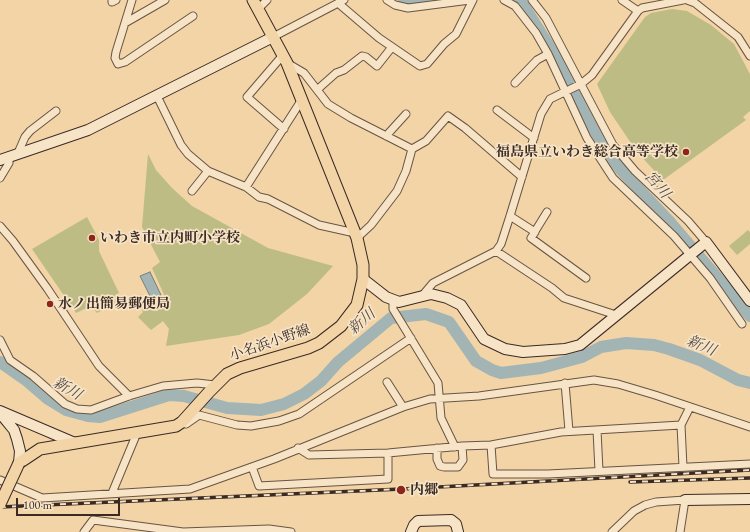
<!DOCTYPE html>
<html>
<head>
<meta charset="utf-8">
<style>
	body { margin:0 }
	#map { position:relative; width:750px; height:532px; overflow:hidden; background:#f2d4a6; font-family:"EB Garamond",serif }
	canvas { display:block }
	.scale { position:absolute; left:16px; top:498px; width:104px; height:18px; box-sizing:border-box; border:2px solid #392a24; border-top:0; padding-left:5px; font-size:12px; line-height:14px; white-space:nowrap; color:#392a24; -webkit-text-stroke:3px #f7e3c5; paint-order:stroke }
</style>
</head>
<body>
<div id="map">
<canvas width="750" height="532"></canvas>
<div class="scale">100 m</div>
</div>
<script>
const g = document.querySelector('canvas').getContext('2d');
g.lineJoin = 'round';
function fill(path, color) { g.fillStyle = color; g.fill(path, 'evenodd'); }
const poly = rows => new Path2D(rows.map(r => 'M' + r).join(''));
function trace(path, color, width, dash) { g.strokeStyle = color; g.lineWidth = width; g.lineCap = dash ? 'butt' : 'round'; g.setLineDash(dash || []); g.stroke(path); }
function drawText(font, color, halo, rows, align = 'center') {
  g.font = font + ' "EB Garamond","Noto Serif JP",serif'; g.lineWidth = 3.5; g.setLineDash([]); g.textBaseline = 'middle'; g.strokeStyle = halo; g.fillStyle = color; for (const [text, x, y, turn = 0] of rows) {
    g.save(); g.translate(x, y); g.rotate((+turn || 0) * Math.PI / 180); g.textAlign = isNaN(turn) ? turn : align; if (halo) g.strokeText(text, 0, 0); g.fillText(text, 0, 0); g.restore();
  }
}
const green = poly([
	[672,9,687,11,711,25,734,44,750,74,750,111,743,117,746,120,663,180,637,152,610,112,597,84,645,17,651,13],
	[148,154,156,170,172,188,192,206,268,248,333,266,307,294,269,324,239,335,166,346,169,329,163,321,151,330,138,317,143,312,135,298,141,294,147,306,166,299,152,268,160,262,142,227],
	[87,217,99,240,99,251,119,293,115,295,118,301,97,313,91,306,76,313,32,249],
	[748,230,750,232,750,244,737,255,729,246]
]);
const water = poly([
	[150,272,161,295,152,300,140,276,150,272]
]);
const river = poly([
	[404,0,409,2,432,0],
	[520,0,554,54,606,151,621,170,668,220,750,316],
	[0,362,26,380,48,399,66,410,88,416,100,417,169,395,184,396,227,408,261,410,284,404,304,394,321,381,338,362,391,318,426,314,449,322,476,361,492,370,501,373,541,368,582,357,601,347,626,343,654,345,669,349,700,360,738,380,750,383]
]);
const street = poly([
	[112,0,112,2,116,0],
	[132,0,116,52,115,58,118,64,125,62,193,16],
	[387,0,395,5,408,8,470,0],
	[504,0,515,6,536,33,548,54,587,138,613,178,674,236,710,278,742,324],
	[532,0,546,18,613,145,635,171,688,221,706,242],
	[622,0,638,11],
	[687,0,695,3,738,37,750,56],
	[338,3,379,38,420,66,427,64,444,44,456,34,473,0],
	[258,9,267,0],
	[125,23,165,0],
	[273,37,344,0],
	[283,55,247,97,284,129],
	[287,63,304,73,328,104,351,118,412,149],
	[515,83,537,60,548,54],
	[318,89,336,73,344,70,362,56,366,57,377,66,392,47],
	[157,96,181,145,188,154,208,171,246,187,301,101],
	[497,110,534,138],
	[386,136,406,114],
	[18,153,25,137,30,131,56,111],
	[0,178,9,163,9,156],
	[246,187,259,197,268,199,319,225,355,233],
	[192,191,208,171],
	[510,216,535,232,531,238,586,278],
	[0,226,13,241,47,288,99,366,129,396],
	[534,233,547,212],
	[357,238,371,225,397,191,406,171,412,149,426,141,448,116,465,128,522,177],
	[496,251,552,288,564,298,616,315],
	[422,296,433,283,496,251,501,244,510,216,541,114,550,99,581,84,592,75,638,11,642,8,683,0],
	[393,300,393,309,438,383,441,418,455,447],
	[0,340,10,360,33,376,65,404,77,409,91,410,129,396,163,386,197,383,215,385],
	[387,382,403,407],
	[565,383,569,431],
	[186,424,199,415,237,425,251,426,279,421,299,414,411,338],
	[597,430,599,471],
	[491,445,493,474,548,474,750,464],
	[298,448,309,455,388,453,462,446,491,445,561,432,681,425],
	[437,448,437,459,440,466,444,467,458,467,463,460,462,446],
	[252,467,259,486,388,479,388,453],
	[683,467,681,425,690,407],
	[0,480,42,498,190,489,274,459,403,407,430,399,479,396,594,380,618,384,655,395,750,427],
	[112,493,137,433],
	[84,532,93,520,183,532,269,529,291,532],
	[612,532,634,511,645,505,656,502,685,500,680,532]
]);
const secondary = poly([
	[0,160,88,130,273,37],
	[363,279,386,297,399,302,431,294,447,298,461,305,484,339,505,349,523,352,565,349,580,345,706,242,750,301],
	[0,411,75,443],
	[0,413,14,430,17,439,20,451,19,463],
	[685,500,750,499],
	[411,532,414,525,418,521,451,520,456,524,458,532]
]);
const primary = poly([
	[19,463,40,449,176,426,182,422,209,392,227,374,240,368,308,348,319,343,341,326,357,305,363,279,363,265,357,238,287,63,253,0]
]);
const rail = poly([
	[630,482,750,478],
	[0,507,402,489,750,470]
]);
const primaryBridge = poly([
	[0,504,19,463]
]);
const markers = [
	[686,152,4,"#8f2418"],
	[92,238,4,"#8f2418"],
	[50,304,4,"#8f2418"],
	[401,490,5,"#8f2418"]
];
const poiNames = [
	["福島県立いわき総合高等学校",678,152,"right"],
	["いわき市立内町小学校",100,238],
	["水ノ出簡易郵便局",58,304],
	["内郷",410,490]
];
const streetNames = [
	["小名浜小野線",270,343,-19]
];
const waterNames = [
	["宮川",657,185,49],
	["新川",362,322,-41],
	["新川",701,346,23],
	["新川",67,389,30]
];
fill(green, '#bdbc84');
fill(water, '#a2b5b4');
trace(water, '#787d7a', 1);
trace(river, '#a2b5b4', 12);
trace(street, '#675444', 9);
trace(secondary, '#392a24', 12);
trace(primary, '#392a24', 13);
trace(street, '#f7e3c5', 7);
trace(secondary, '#f7e3c5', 10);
trace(primary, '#f2d4a6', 11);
trace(rail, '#392a24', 3.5);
trace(rail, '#f7e3c5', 2, [6]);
trace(primaryBridge, '#392a24', 13, []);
trace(primaryBridge, '#f2d4a6', 11);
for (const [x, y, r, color] of markers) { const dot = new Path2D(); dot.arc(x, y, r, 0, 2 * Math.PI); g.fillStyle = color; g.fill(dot); trace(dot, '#f7e3c5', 1.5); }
drawText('bold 14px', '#392a24', '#f7e3c5', poiNames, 'left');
drawText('14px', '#392a24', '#f7e3c5', streetNames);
drawText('italic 15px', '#534d48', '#f7e3c5', waterNames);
</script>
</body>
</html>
